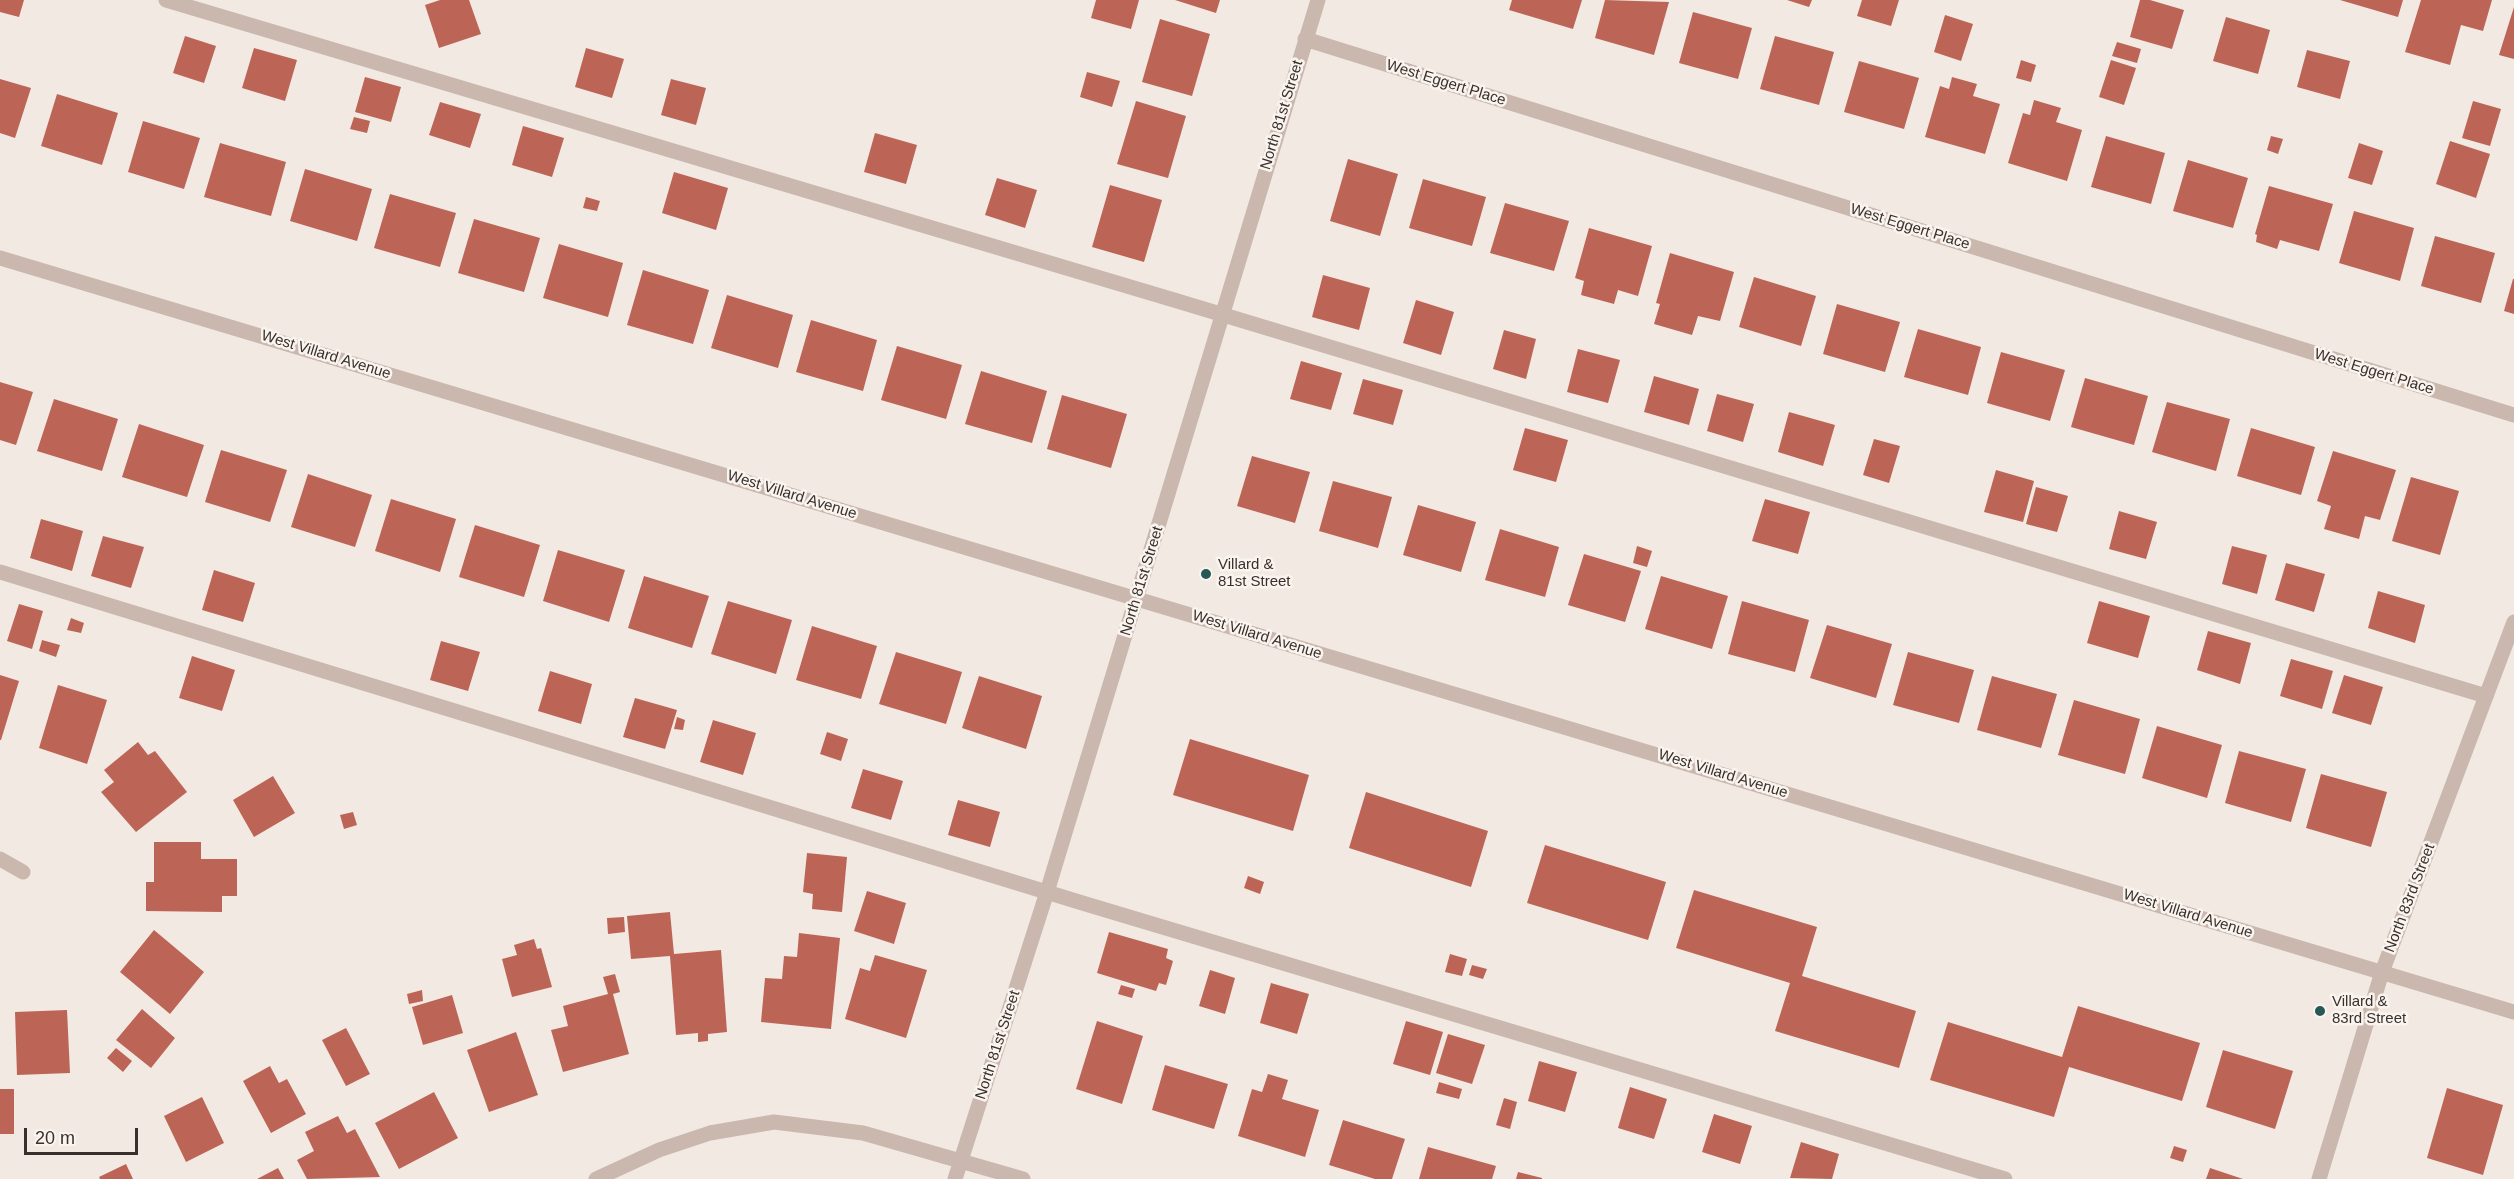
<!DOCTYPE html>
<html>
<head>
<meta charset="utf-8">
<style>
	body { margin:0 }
	#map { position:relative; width:2514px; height:1179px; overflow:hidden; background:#f2e9e3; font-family:Helvetica,sans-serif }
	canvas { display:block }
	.scale { position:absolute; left:24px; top:1128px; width:114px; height:27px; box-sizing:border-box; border:3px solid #392f2c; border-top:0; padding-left:8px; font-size:18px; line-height:21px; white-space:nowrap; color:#392f2c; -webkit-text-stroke:4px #faf4ef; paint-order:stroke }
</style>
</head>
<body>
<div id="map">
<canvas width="2514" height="1179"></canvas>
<div class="scale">20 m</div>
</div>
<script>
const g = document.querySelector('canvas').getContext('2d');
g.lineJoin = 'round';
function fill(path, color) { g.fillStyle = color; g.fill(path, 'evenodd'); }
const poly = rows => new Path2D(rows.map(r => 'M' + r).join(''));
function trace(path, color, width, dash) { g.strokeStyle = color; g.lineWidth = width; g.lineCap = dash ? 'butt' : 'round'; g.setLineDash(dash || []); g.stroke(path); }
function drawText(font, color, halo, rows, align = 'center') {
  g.font = font + ' Helvetica,sans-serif'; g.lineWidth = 5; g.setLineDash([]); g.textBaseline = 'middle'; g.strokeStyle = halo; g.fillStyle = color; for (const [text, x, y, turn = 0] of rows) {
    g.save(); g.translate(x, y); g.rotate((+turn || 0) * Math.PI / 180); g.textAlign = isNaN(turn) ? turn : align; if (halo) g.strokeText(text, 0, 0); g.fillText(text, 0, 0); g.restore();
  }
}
const building = poly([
	[0,0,24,0,19,17,0,12],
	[440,0,469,0,481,34,439,48,425,5],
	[1096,0,1139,0,1131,29,1091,18],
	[1175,0,1220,0,1216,13],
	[1512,0,1582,0,1573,29,1509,10],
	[1605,0,1669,2,1654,55,1595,38],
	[1787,0,1812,0,1809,7],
	[1862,0,1899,0,1891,26,1857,16],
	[2140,0,2150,0,2184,10,2172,49,2130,37],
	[2340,0,2403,0,2398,17],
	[2421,0,2492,0,2483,31,2461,25,2450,65,2405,52],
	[2514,7,2514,59,2499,55],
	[1693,12,1752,28,1738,79,1679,63],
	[1945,15,1973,24,1961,61,1934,52],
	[2226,17,2270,30,2258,74,2213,61],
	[1160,19,1210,34,1192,96,1142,82],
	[185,36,216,46,204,83,173,73],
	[1775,36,1834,52,1819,105,1760,89],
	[2117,42,2141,49,2137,63,2112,56],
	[254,48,297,60,285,101,242,88],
	[586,48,624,59,612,98,575,87],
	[2307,50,2350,61,2340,99,2297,87],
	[2021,60,2036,65,2031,82,2016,78],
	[2111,60,2136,68,2124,105,2099,97],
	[1859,61,1919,78,1904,129,1844,112],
	[1087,72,1120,81,1112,107,1080,97],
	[365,77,401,87,391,122,355,112],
	[1952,77,1977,84,1973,96,2000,104,1985,154,1925,137,1940,86,1949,89],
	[0,79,31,88,15,138,0,133],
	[671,79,706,88,696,125,661,115],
	[57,94,118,113,102,165,41,146],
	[2034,100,2061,108,2056,122,2082,130,2067,181,2008,163,2023,113,2030,115],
	[1136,101,1186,116,1168,178,1117,164],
	[2473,101,2501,109,2490,146,2462,138],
	[440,102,481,114,470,148,429,135],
	[354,117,370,121,367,133,350,129],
	[143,121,200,138,184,189,128,172],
	[523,126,564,138,552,177,512,165],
	[875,133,917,145,906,184,864,172],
	[2106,136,2165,153,2151,204,2091,187],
	[2271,136,2283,139,2278,154,2267,150],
	[2450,141,2490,154,2476,198,2436,184],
	[220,143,286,162,271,216,204,197],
	[2359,143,2383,151,2372,185,2348,178],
	[1348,159,1398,174,1380,236,1330,221],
	[2188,160,2248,178,2233,228,2173,211],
	[305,169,372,189,357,241,290,221],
	[674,172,728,188,716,230,662,213],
	[997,178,1037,190,1025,228,985,215],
	[1423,179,1486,197,1472,246,1409,228],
	[1110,185,1162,200,1144,262,1092,247],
	[2269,186,2333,204,2319,251,2280,240,2277,249,2256,242,2257,235,2255,234],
	[390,194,456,213,440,267,374,248],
	[586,197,600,201,597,211,583,208],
	[1505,203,1569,221,1554,271,1490,253],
	[2354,211,2414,228,2400,281,2339,263],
	[474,219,540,238,524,292,458,273],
	[1589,228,1652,246,1638,296,1618,290,1614,304,1581,295,1584,281,1575,278],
	[2435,236,2495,253,2481,303,2421,286],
	[559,244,623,263,608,317,543,298],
	[1670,253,1734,272,1720,321,1698,316,1692,335,1654,324,1660,304,1656,303],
	[643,270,709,290,693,344,627,325],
	[1323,275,1370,288,1359,330,1312,317],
	[1754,277,1816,296,1801,346,1739,327],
	[2513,279,2514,279,2514,314,2504,311],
	[727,295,793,315,778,368,711,348],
	[1416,300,1454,312,1441,355,1403,343],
	[1837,304,1900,322,1885,372,1823,354],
	[811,320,877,340,863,391,796,372],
	[1918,329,1981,347,1968,395,1904,377],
	[1504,330,1536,339,1526,379,1493,369],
	[897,346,962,365,946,419,881,400],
	[1578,349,1620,360,1608,403,1567,392],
	[2001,352,2065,370,2050,421,1987,403],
	[1301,361,1342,373,1331,410,1290,399],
	[981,371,1047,391,1032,443,965,424],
	[1654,376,1699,389,1689,425,1644,412],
	[2085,378,2148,396,2134,445,2071,427],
	[1363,379,1403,390,1393,425,1353,414],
	[0,382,33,392,16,445,0,440],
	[1717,394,1754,404,1743,442,1707,431],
	[1062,395,1127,414,1111,468,1047,449],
	[54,399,118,419,102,471,37,451],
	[2167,402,2230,419,2216,471,2152,452],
	[1789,412,1835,425,1823,466,1778,452],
	[139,424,204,445,187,497,122,477],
	[1525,428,1568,440,1556,482,1513,470],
	[2251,428,2315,447,2301,495,2237,476],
	[1874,439,1900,446,1889,483,1863,475],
	[221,450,287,470,270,522,205,502],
	[2333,451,2396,470,2380,520,2365,516,2359,539,2324,529,2331,506,2317,501],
	[1252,456,1310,472,1295,523,1237,506],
	[1996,470,2034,481,2023,522,1984,512],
	[308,474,372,495,355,547,291,527],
	[2411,477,2459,491,2440,555,2392,541],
	[1333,481,1392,497,1378,548,1319,531],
	[2036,487,2068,496,2057,532,2026,524],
	[391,499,456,519,440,572,375,551],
	[1765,499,1810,512,1798,554,1752,541],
	[1418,505,1476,522,1461,572,1403,555],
	[2119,511,2157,522,2146,559,2109,549],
	[41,519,83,531,72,571,30,558],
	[475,525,540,545,524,597,459,577],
	[1500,529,1559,547,1545,597,1485,580],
	[103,536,144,547,131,588,91,576],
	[1637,546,1652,551,1647,567,1633,563],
	[2232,546,2267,555,2257,594,2222,584],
	[558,550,625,570,609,622,543,601],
	[1584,554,1641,571,1625,622,1568,605],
	[2286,563,2325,574,2314,612,2275,600],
	[214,570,255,583,243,622,202,610],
	[644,576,709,596,692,648,628,628],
	[1661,576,1728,596,1712,649,1645,629],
	[2378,591,2425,605,2415,643,2368,628],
	[728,601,792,620,776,674,711,654],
	[1742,601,1809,620,1795,672,1728,654],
	[2099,601,2150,616,2138,658,2087,643],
	[19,604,43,611,32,649,7,641],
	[71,618,84,623,81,633,67,630],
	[1827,625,1892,644,1876,698,1810,678],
	[812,626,877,646,861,699,796,680],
	[2208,631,2251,643,2240,684,2197,670],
	[42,640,60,645,56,657,39,651],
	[441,641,480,652,468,691,430,680],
	[896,652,962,672,946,724,879,704],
	[1908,652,1974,670,1959,723,1893,705],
	[192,656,235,670,222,711,179,698],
	[2291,659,2333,671,2322,709,2280,696],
	[550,671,592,684,581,724,538,711],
	[0,675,19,681,1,740,0,740],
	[2344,675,2383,687,2371,725,2332,713],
	[979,676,1042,696,1026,749,962,728],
	[1992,676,2057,694,2041,748,1977,730],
	[58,685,107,700,87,764,39,748],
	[635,698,677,710,665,749,623,737],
	[2074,700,2140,719,2125,774,2058,755],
	[677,717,685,720,683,730,674,729],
	[713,720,756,733,743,775,700,762],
	[2157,726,2222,745,2207,798,2142,778],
	[827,732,848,739,841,761,820,754],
	[1190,739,1309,775,1293,831,1173,795],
	[138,742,148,755,155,751,187,792,136,832,101,792,114,782,104,770],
	[2239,751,2306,769,2291,822,2225,803],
	[863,769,903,781,891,820,851,808],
	[2321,774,2387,792,2371,847,2306,828],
	[273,776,295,813,254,837,233,800],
	[1366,792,1488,831,1471,887,1349,848],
	[958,800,1000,812,990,847,948,835],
	[353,812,357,825,344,829,340,815],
	[154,842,201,842,201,859,237,859,237,896,222,896,222,912,146,911,146,882,154,882],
	[1545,845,1666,882,1648,940,1527,903],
	[807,853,847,857,842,912,812,909,813,894,803,892],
	[1248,876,1264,882,1260,894,1244,888],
	[1694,890,1817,927,1802,976,1916,1011,1899,1068,1775,1031,1790,983,1676,948],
	[867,891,906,903,894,944,854,931],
	[670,912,674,954,721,950,727,1032,708,1034,708,1041,698,1042,698,1033,676,1035,670,956,631,959,627,916],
	[624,917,625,932,608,934,607,918],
	[154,930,204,972,170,1014,120,972],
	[1109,932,1168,949,1166,958,1173,961,1166,985,1159,983,1156,991,1097,973],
	[799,933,840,938,831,1029,761,1022,765,978,782,979,784,956,797,957],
	[534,939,537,949,541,948,552,987,512,997,502,959,517,955,514,945],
	[1450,954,1467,959,1462,976,1445,972],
	[875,955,927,970,906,1038,845,1019,860,968,870,971],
	[1472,965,1487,969,1483,979,1469,975],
	[1210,970,1235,978,1225,1014,1199,1006],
	[615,974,620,992,613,994,629,1054,563,1072,551,1030,568,1026,563,1006,608,994,603,977],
	[1271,983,1309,994,1297,1034,1260,1023],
	[1121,985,1135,989,1132,998,1118,994],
	[422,990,423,1001,409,1004,407,994],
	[452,995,463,1033,423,1045,412,1007],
	[2078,1006,2200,1043,2182,1101,2069,1067,2054,1117,1930,1080,1948,1022,2062,1057],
	[142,1009,175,1038,151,1068,116,1040],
	[67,1010,70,1073,17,1075,15,1012],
	[1097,1021,1143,1036,1122,1104,1076,1089],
	[1406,1021,1443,1032,1430,1075,1393,1064],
	[346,1028,370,1074,346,1086,322,1040],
	[516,1032,538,1095,489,1112,467,1050],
	[1448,1034,1485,1045,1472,1084,1436,1073],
	[116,1048,132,1061,123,1072,107,1058],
	[2223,1050,2293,1071,2275,1129,2206,1107],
	[1539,1061,1577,1072,1565,1112,1528,1101],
	[1165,1065,1228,1084,1214,1129,1152,1110],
	[270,1066,279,1083,287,1079,306,1114,271,1133,243,1081],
	[1268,1074,1288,1080,1282,1099,1319,1110,1305,1157,1238,1136,1252,1089,1262,1092],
	[1439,1082,1462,1089,1459,1099,1436,1093],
	[1630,1087,1667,1099,1654,1139,1618,1128],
	[2447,1088,2503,1105,2483,1175,2427,1158],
	[0,1089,14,1089,14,1134,0,1134],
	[434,1092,458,1138,399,1169,375,1123],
	[202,1097,224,1143,186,1162,164,1116],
	[1504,1098,1517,1102,1510,1129,1496,1125],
	[1714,1114,1752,1126,1740,1164,1702,1152],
	[338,1116,347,1133,355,1129,380,1177,307,1179,297,1160,314,1151,305,1132],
	[1343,1120,1405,1139,1392,1179,1375,1179,1329,1165],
	[1801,1142,1839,1154,1832,1179,1790,1178],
	[2174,1146,2187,1150,2183,1162,2170,1158],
	[1428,1147,1496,1166,1492,1179,1419,1179],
	[126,1164,133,1179,100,1179,99,1177],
	[278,1168,284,1179,257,1179],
	[2210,1168,2243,1179,2206,1179],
	[1518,1172,1542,1178,1542,1179,1516,1179]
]);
const service = poly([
	[166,0,1174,300,2486,696],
	[0,572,1089,905,2005,1179]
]);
const minor = poly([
	[1305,39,2514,415],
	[0,859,23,872],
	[596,1179,659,1150,710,1133,774,1122,863,1133,1023,1179],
	[955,1179,1047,892,1318,0],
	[2319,1179,2382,972,2514,622]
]);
const tertiary = poly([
	[0,258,2514,1012]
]);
const markers = [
	[1206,574,6,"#255856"],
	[2320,1011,6,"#255856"]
];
const streetNames = [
	["West Eggert Place",1446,83,17],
	["North 81st Street",1282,115,-73],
	["West Eggert Place",1910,227,17],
	["West Villard Avenue",326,355,17],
	["West Eggert Place",2374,372,17],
	["West Villard Avenue",792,495,17],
	["North 81st Street",1142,581,-73],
	["West Villard Avenue",1257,635,17],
	["West Villard Avenue",1723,774,17],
	["North 83rd Street",2410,898,-69],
	["West Villard Avenue",2188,914,17],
	["North 81st Street",998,1045,-72]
];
const poiNames = [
	["Villard &",1218,565],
	["81st Street",1218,582],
	["Villard &",2332,1002],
	["83rd Street",2332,1019]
];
fill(building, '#bc6556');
trace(service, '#cab8af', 15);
trace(minor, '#cab8af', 15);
trace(tertiary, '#cab8af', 15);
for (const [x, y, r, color] of markers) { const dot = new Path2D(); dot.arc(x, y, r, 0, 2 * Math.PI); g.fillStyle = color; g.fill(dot); trace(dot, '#faf4ef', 2); }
drawText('15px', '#392f2c', '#faf4ef', streetNames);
drawText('15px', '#392f2c', '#faf4ef', poiNames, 'left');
</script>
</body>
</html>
